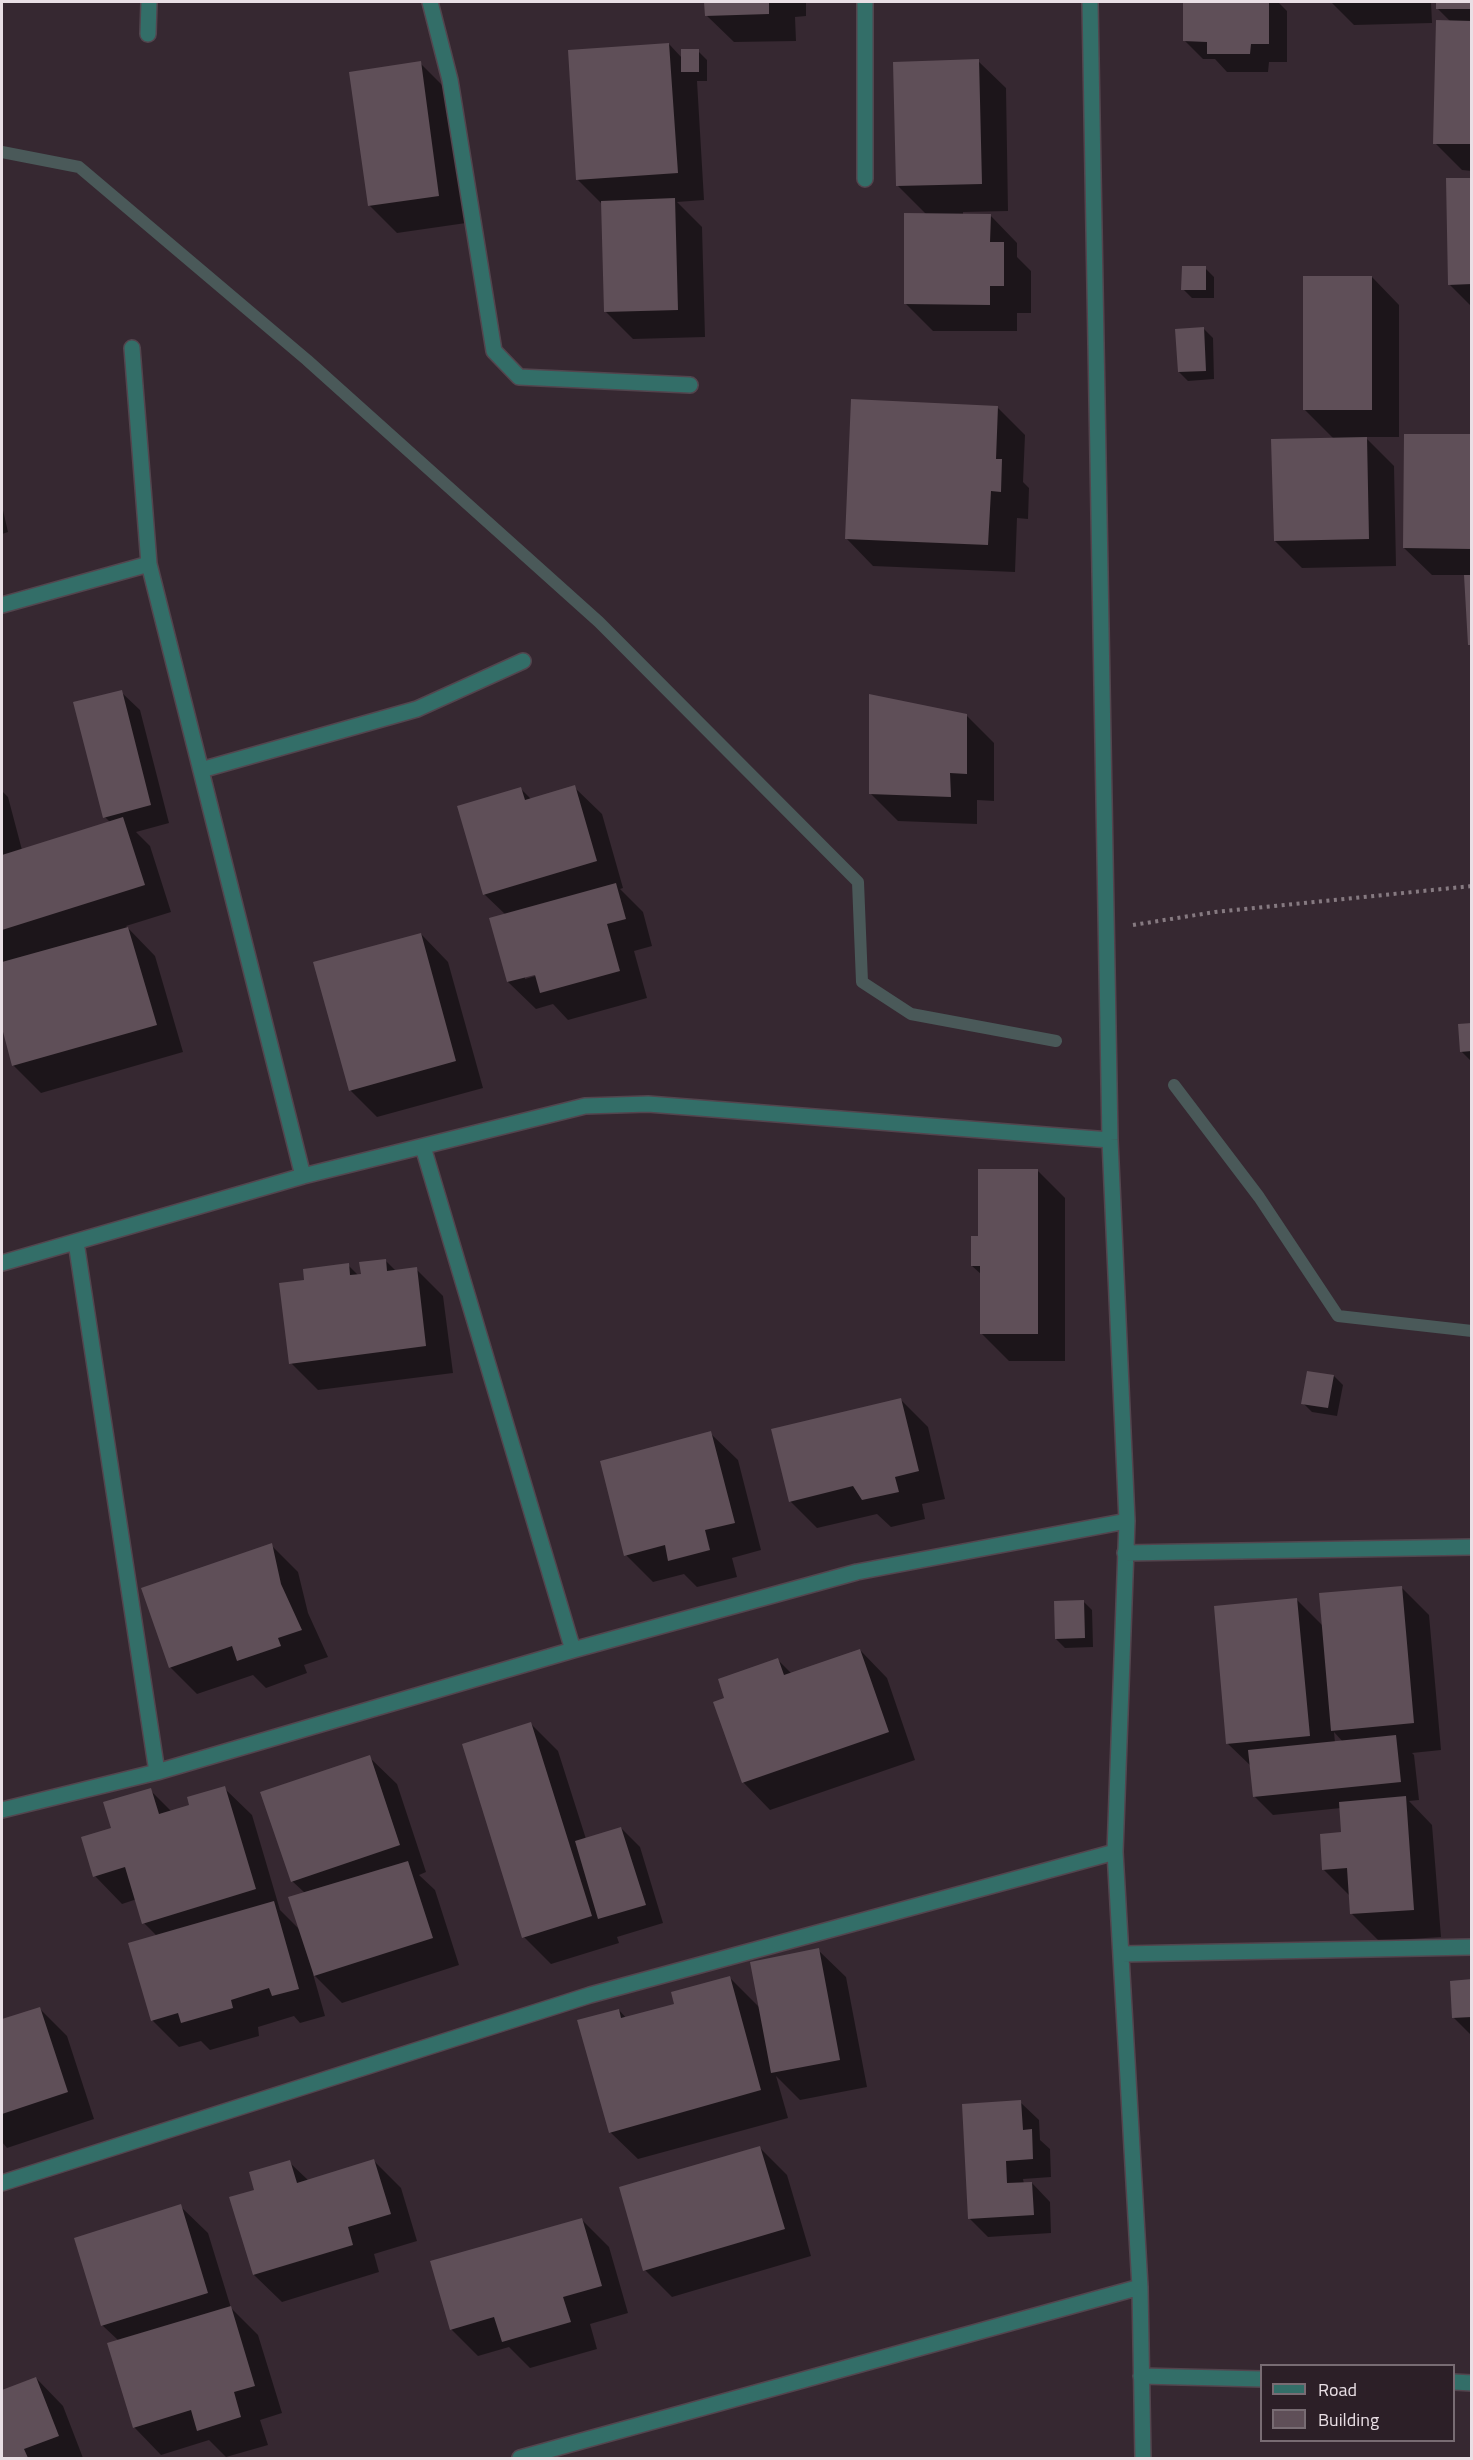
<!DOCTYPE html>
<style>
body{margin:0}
#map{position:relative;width:1473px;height:2460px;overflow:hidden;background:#362831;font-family:"Titillium Web",sans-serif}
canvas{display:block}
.frame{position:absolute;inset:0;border:3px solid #e9dfe5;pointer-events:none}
.legend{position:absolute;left:1260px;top:2364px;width:195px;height:78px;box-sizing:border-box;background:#2c1f27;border:2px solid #786c73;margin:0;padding:8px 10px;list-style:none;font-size:18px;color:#e9dfe5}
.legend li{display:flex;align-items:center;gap:12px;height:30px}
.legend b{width:30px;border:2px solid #786c73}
</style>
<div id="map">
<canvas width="1473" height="2460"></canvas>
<div class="frame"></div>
<ul class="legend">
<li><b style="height:8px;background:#336e68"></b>Road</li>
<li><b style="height:16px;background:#5f4f58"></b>Building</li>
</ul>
</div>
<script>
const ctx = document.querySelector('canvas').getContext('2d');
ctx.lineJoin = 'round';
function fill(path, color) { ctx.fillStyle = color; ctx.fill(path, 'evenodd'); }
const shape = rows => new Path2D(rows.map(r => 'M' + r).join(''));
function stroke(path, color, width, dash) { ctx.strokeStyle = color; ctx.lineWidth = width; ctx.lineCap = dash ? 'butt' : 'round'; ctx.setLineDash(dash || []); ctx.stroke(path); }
fill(shape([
 [706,2,806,2,806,16,795,17,796,41,734,42,706,15],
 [1184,2,1278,2,1287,11,1287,62,1269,62,1268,72,1227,72,1215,59,1203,59,1184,40],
 [1331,2,1431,2,1432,23,1354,25],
 [1437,2,1472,2,1472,171,1462,170,1435,143,1451,22,1437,8],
 [669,44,682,58,698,51,707,60,707,81,697,81,704,200,677,202,702,227,705,337,633,339,605,311,602,204,578,180],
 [978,61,1006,88,1008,211,963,212,963,215,990,215,1017,243,1017,257,1031,271,1031,313,1017,313,1017,331,933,331,905,303,927,215,898,186],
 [420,63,447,90,466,223,397,233,369,205],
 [1472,179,1472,307,1449,284],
 [1205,268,1214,277,1214,298,1192,298,1183,289],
 [1372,277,1399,305,1399,437,1365,437,1394,466,1396,566,1302,568,1275,541,1334,439,1305,410],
 [1204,329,1213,338,1214,379,1188,381,1179,372],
 [997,407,1025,435,1023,482,1029,488,1028,519,1017,518,1015,572,873,566,846,538],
 [1472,435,1472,647,1470,645,1465,575,1432,575,1404,548],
 [2,506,8,532,2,534],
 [121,692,140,710,169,823,136,832,150,846,171,912,126,926,155,956,183,1052,41,1093,13,1065,2,1023,2,791,8,797,22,850,110,822,105,817],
 [966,715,994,743,994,801,977,800,977,824,898,821,871,794],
 [574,787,602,814,623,888,620,889,643,912,652,946,634,951,647,998,568,1020,553,1004,536,1009,508,982,506,915,484,894,521,789,532,800],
 [542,974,525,979,525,976],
 [421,934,448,962,483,1088,377,1117,350,1090],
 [1472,1024,1472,1060,1470,1060,1461,1051],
 [1037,1170,1065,1198,1065,1361,1009,1361,982,1334,982,1275,972,1266,980,1237],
 [385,1260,396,1271,416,1269,443,1296,453,1373,318,1390,291,1363,306,1281,348,1265,359,1276],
 [1334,1376,1343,1385,1337,1416,1312,1412,1303,1403],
 [901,1400,928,1427,945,1499,922,1504,925,1519,891,1527,877,1514,817,1528,790,1501],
 [710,1433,738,1460,761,1550,732,1558,737,1577,697,1587,684,1574,653,1582,626,1555],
 [271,1545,298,1572,308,1613,328,1657,304,1665,307,1673,266,1688,253,1675,197,1694,170,1667],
 [1402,1588,1429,1615,1441,1750,1412,1753,1414,1755,1419,1800,1409,1801,1432,1825,1441,1937,1379,1941,1352,1914,1350,1896,1324,1870,1343,1834,1341,1808,1273,1815,1254,1796,1252,1767,1227,1743,1297,1600,1323,1626],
 [1334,1732,1343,1742,1335,1743],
 [1083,1601,1092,1610,1093,1647,1065,1648,1056,1639],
 [860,1650,887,1678,915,1760,770,1810,743,1782,726,1699,778,1660,792,1674],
 [531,1724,558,1751,586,1839,621,1828,640,1847,663,1923,617,1937,619,1943,551,1964,524,1937],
 [369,1757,397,1784,426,1872,419,1875,435,1890,459,1965,342,2003,313,1974,325,2016,300,2023,294,2016,258,2027,259,2036,210,2050,201,2041,179,2047,152,2020,157,1936,144,1923,137,1899,122,1904,95,1876,113,1829,150,1790,172,1812,191,1806,224,1788,252,1815,280,1910,300,1930,305,1893,292,1881],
 [818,1950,846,1977,867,2087,800,2100,776,2076,788,2118,638,2159,610,2132,619,2010,627,2019,676,2005,729,1977,760,2008],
 [1472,1981,1472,2036,1454,2018],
 [39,2008,67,2036,94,2119,7,2148,2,2142,2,2021],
 [1020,2102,1039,2120,1040,2140,1050,2149,1051,2177,1023,2179,1024,2184,1032,2183,1050,2202,1051,2233,988,2237,969,2218],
 [760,2148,787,2175,811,2256,672,2297,645,2270],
 [374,2161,401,2188,417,2241,374,2254,379,2272,282,2302,254,2275,231,2198,256,2191,289,2162,309,2181],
 [180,2206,208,2233,231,2308,258,2335,282,2413,260,2420,268,2445,226,2457,209,2440,161,2455,134,2427,119,2341,102,2325],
 [582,2220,609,2247,628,2313,590,2324,597,2349,530,2368,509,2347,478,2356,451,2329],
 [36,2378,63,2406,83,2458,2,2458,2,2391]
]), '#0007');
stroke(shape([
 [2,152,79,167,307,360,599,622,858,882,862,982,911,1014,1056,1041],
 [1174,1085,1259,1197,1338,1316,1472,1331]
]), '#4a5959', 12);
fill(shape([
 [704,2,769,2,769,14,705,16],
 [1183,2,1269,2,1269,44,1251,44,1250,54,1207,54,1207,42,1183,41],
 [1436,2,1472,2,1472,9,1436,9],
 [1436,20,1472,21,1472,144,1433,144],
 [669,43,678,173,576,180,568,50],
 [681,49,699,49,699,72,681,72],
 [979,59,982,184,896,186,893,62],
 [421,61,439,196,368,206,349,72],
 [1446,178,1472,178,1472,284,1448,285],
 [675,198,678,310,604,312,601,201],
 [904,213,991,214,990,242,1004,242,1004,286,990,286,990,305,904,304],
 [1182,266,1206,266,1206,290,1181,290],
 [1303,276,1372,276,1372,410,1303,410],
 [1204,327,1206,371,1178,372,1175,329],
 [851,399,998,406,996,459,1002,459,1001,492,991,491,988,545,845,539],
 [1404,434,1472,434,1472,549,1403,548],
 [1367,437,1369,539,1274,541,1271,439],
 [1464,575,1472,575,1472,645,1468,645],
 [122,690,151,805,103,818,73,702],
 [869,694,967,714,967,774,950,773,951,797,869,794],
 [575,785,597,861,483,895,457,806,521,787,525,800],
 [123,817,145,885,2,930,2,855],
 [616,883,626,919,607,924,620,971,540,993,535,975,507,982,489,918],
 [128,927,157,1025,12,1066,2,1028,2,962],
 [421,933,456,1061,349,1091,313,962],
 [1472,1023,1472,1051,1460,1052,1458,1024],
 [978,1169,1038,1169,1038,1334,980,1334,980,1266,971,1266,971,1236,978,1236],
 [386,1259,387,1271,417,1267,426,1346,289,1364,279,1283,304,1280,303,1269,349,1263,350,1275,361,1274,359,1262],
 [1307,1371,1334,1375,1328,1408,1301,1404],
 [901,1398,919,1471,895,1477,899,1492,862,1500,853,1486,789,1502,771,1429],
 [711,1431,735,1523,705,1530,710,1550,668,1561,665,1545,624,1556,600,1461],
 [272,1543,281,1584,302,1630,278,1638,281,1646,237,1661,232,1646,169,1668,141,1588],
 [1402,1586,1414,1723,1331,1731,1319,1593],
 [1297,1598,1310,1736,1226,1744,1214,1606],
 [1084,1600,1085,1638,1055,1639,1054,1601],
 [860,1649,889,1732,742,1783,713,1702,724,1698,718,1679,778,1658,784,1675],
 [531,1722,592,1916,522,1938,462,1744],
 [1396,1735,1401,1782,1253,1797,1248,1750],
 [370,1755,400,1845,291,1882,260,1792],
 [225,1786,256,1889,142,1924,125,1867,93,1877,81,1837,111,1828,103,1802,151,1788,159,1814,189,1805,187,1797],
 [1406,1796,1414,1910,1350,1914,1347,1868,1322,1870,1320,1834,1341,1832,1339,1802],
 [621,1827,646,1905,598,1919,575,1841],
 [408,1861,433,1938,314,1976,288,1897],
 [274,1901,299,1989,272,1996,269,1988,231,2000,233,2008,181,2023,178,2013,151,2021,128,1943],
 [819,1948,840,2060,771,2073,750,1962],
 [730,1976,761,2090,609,2133,577,2020,619,2009,621,2018,674,2004,671,1992],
 [1472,1979,1472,2017,1452,2018,1450,1981],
 [40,2007,68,2092,2,2114,2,2019],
 [1021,2100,1023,2130,1032,2129,1033,2159,1006,2161,1007,2183,1032,2182,1034,2215,968,2219,962,2104],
 [760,2146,785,2229,643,2271,619,2187],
 [374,2159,391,2214,348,2227,353,2245,253,2275,229,2197,254,2190,249,2172,290,2160,297,2183],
 [181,2204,208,2293,101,2326,74,2238],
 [582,2218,602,2286,563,2297,571,2322,502,2342,494,2317,450,2330,430,2261],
 [231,2306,255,2386,234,2392,241,2417,197,2431,191,2410,133,2428,107,2343],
 [36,2377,59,2436,24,2449,28,2458,2,2458,2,2390]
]), '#5f4f58');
const lane = shape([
 [148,34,149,2]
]);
const street = shape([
 [430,2,450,80,494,351,519,377,690,385],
 [1090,2,1110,1140,1127,1521,1115,1852,1140,2287,1143,2458],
 [865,179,865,2],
 [132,348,149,564,303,1176],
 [2,605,149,564],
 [201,770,417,709,523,661],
 [423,1147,573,1650],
 [76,1242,157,1772],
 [2,1263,303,1176,585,1106,648,1104,1110,1140],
 [1125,1553,1472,1547],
 [2,1810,157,1772,573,1650,857,1572,1127,1521],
 [1122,1954,1472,1947],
 [2,2183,590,1995,1115,1852],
 [1141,2376,1262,2379],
 [1454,2382,1472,2383],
 [520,2458,1140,2287]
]);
stroke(lane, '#53454e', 18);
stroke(street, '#53454e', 18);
stroke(shape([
 [1133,925,1215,912,1472,886]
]), '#867a81', 4, [3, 4.5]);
stroke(lane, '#336e68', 15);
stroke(street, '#336e68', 15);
</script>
